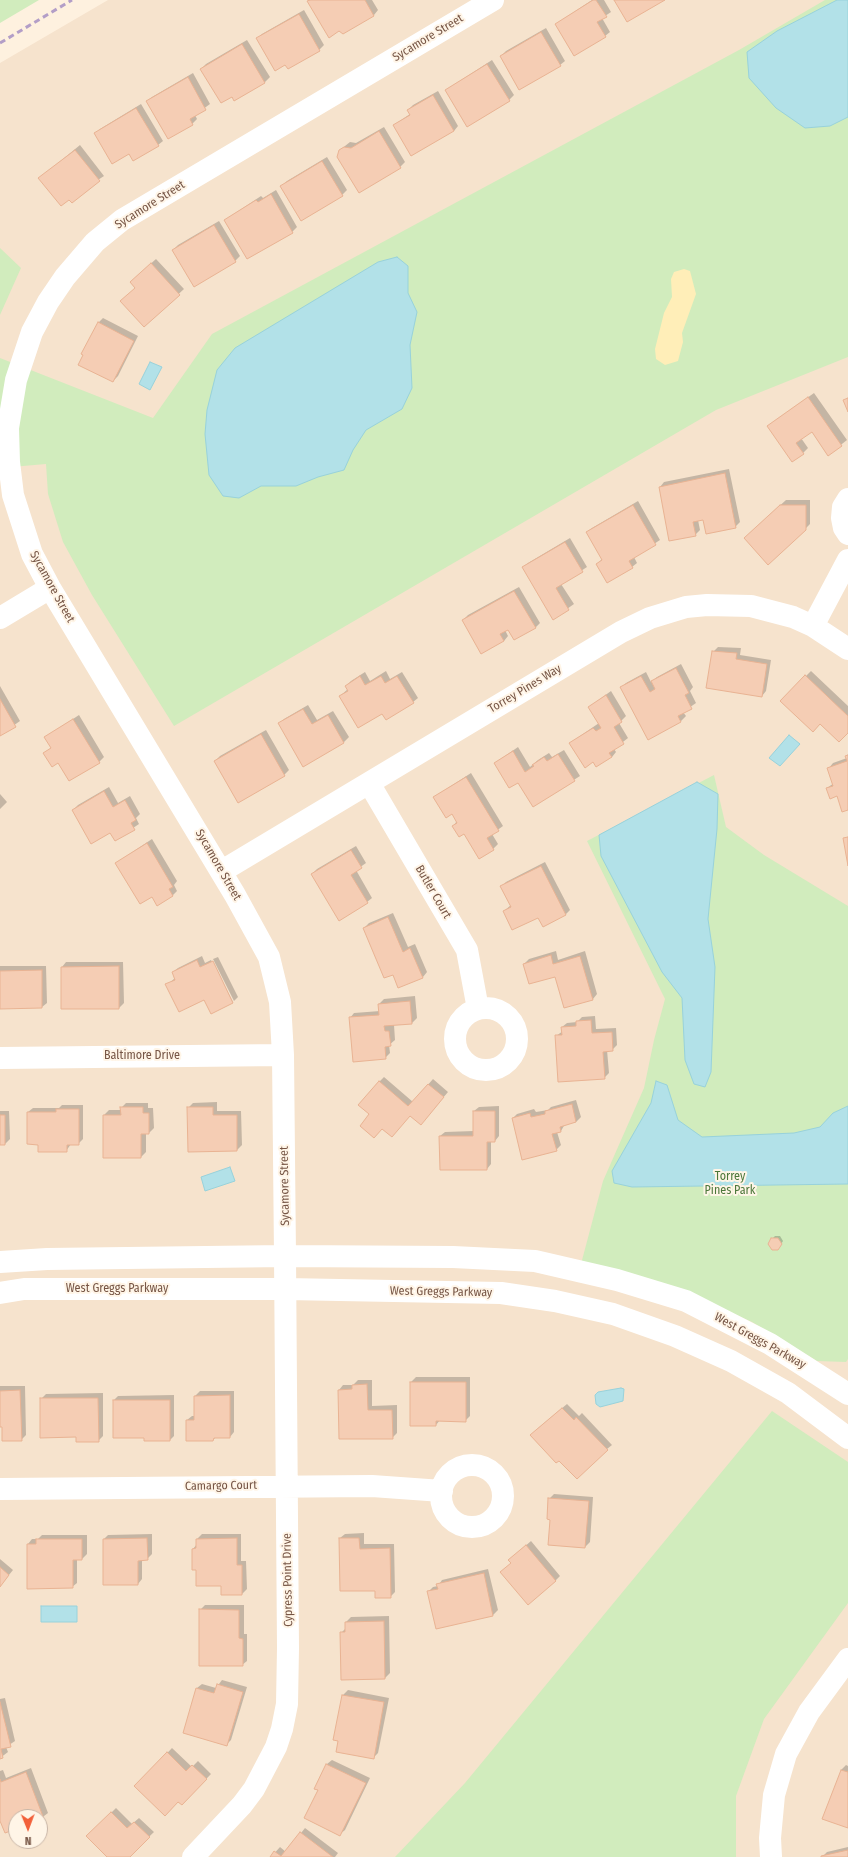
<!DOCTYPE html>
<style>
body{margin:0}
#map{position:relative;width:848px;height:1857px;overflow:hidden;background:#fef1df;font-family:"Fira Sans Condensed",sans-serif}
canvas{display:block}
.north{position:absolute;left:8px;top:1809px;width:40px;height:40px;box-sizing:border-box;background:#fff5e7;border:1px solid #c8b5a6;border-radius:50%;rotate:179deg;font-size:11px;font-weight:700;line-height:16px;text-align:center;color:#765545}
.north::after{content:'';display:block;margin:auto;width:14px;height:18px;background:#f2603a;clip-path:polygon(50% 0,100% 100%,50% 72%,0 100%)}
</style>
<div id="map">
<canvas width="848" height="1857"></canvas>
<div class="north">N</div>
</div>
<script>
const ctx = document.querySelector('canvas').getContext('2d');
ctx.lineJoin = 'round';
function fill(path, color) { ctx.fillStyle = color; ctx.fill(path, 'evenodd'); }
const shape = rows => new Path2D(rows.map(r => 'M' + r).join(''));
function stroke(path, color, width, dash) { ctx.strokeStyle = color; ctx.lineWidth = width; ctx.lineCap = dash ? 'butt' : 'round'; ctx.setLineDash(dash || []); ctx.stroke(path); }
function label(font, color, halo, rows, align = 'center') {
  ctx.font = font + ' "Fira Sans Condensed",sans-serif'; ctx.lineWidth = 4; ctx.setLineDash([]); ctx.textBaseline = 'middle'; ctx.strokeStyle = halo; ctx.fillStyle = color; for (const [text, x, y, turn = 0] of rows) {
    ctx.save(); ctx.translate(x, y); ctx.rotate((+turn || 0) * Math.PI / 180); ctx.textAlign = isNaN(turn) ? turn : align; if (halo) ctx.strokeText(text, 0, 0); ctx.fillText(text, 0, 0); ctx.restore();
  }
}
fill(shape([
 [108,0,848,0,848,1857,0,1857,0,63],
 [16,1817,40,1817,40,1841,16,1841]
]), '#f6e3cd');
fill(shape([
 [0,0,39,0,0,23],
 [825,0,848,0,848,357,716,410,174,726,92,595,63,542,48,494,46,464,0,468,0,358,153,418,212,334,739,50],
 [0,248,21,268,0,315],
 [714,775,726,827,764,855,848,906,848,1359,846,1362,817,1361,752,1322,685,1292,581,1264,603,1181,644,1088,654,1040,665,999,587,841],
 [772,1411,848,1462,848,1603,764,1719,736,1796,736,1857,395,1857,465,1783]
]), '#d1ecbd');
fill(shape([
 [684,269,690,271,696,294,682,333,683,342,678,361,665,365,656,359,655,349,664,313,672,297,671,279,674,272]
]), '#ffeeb8');
const water = shape([
 [837,0,848,0,848,117,830,126,805,128,776,108,749,78,747,52,777,31,837,0],
 [397,257,408,266,408,293,417,312,410,345,412,388,402,409,366,430,353,450,344,470,318,477,296,486,261,486,239,498,223,496,209,475,205,434,207,410,217,370,235,348,378,262,397,257],
 [150,362,162,367,150,390,139,384,150,362],
 [789,735,800,744,780,766,769,758,789,735],
 [697,782,718,794,717,829,708,919,715,967,711,1072,705,1087,694,1084,685,1060,682,998,662,972,601,856,599,835,697,782],
 [656,1081,667,1085,678,1120,702,1137,794,1133,820,1127,833,1113,848,1106,848,1184,632,1187,614,1183,612,1171,651,1103,656,1081],
 [230,1167,235,1181,205,1191,201,1177,230,1167],
 [621,1388,624,1389,623,1401,600,1407,596,1404,595,1395,598,1392,621,1388],
 [41,1606,77,1606,77,1622,41,1622,41,1606]
]);
fill(water, '#b2e1e8');
stroke(water, '#98d2db', 1);
fill(shape([
 [310,0,372,0,378,10,374,15,343,33],
 [592,0,604,0,611,12,602,18,610,32,605,36,556,24],
 [304,10,324,45,319,50,258,38,262,34],
 [546,28,565,61,560,65,501,56,506,51],
 [247,40,270,77,265,82,235,100,201,69,206,64],
 [492,60,514,95,509,100,446,90],
 [193,73,210,104,195,115,197,119,192,124,147,101,152,97],
 [438,91,458,126,454,131,394,125,410,114,408,110,413,105],
 [141,104,163,141,158,145,129,152,95,134,100,129],
 [384,127,405,162,400,167,340,150,350,142,356,143],
 [80,145,104,176,69,199,40,178],
 [327,157,347,190,342,195,282,186,287,181],
 [276,190,297,227,292,232,225,220,261,196,263,198],
 [219,221,240,256,235,261,173,250,178,245],
 [156,259,184,289,144,326,136,287,136,277],
 [103,318,138,336,118,376,113,381,98,323],
 [814,393,847,440,828,455,812,431,801,438,808,448,803,453,768,426],
 [729,469,740,522,735,527,704,519,698,520,700,530,695,535,660,487,664,482],
 [786,500,810,500,810,524,805,529,750,533],
 [638,501,660,540,634,557,637,563,632,567,597,564,602,559,587,532,592,528],
 [570,538,587,567,561,584,574,604,554,618,523,567,528,563],
 [519,587,540,623,535,628,508,628,505,630,508,636,504,641,463,620,468,615],
 [718,647,741,648,740,655,771,660,766,691,762,696,713,652],
 [681,664,693,687,690,691,696,703,683,712,686,716,681,721,649,738,621,688,626,683,646,672,651,682,657,677],
 [386,671,390,679,402,672,418,698,413,702,382,713,340,696,348,689,346,686,351,681,365,672,370,681],
 [811,671,848,706,848,732,781,701],
 [0,686,20,721,0,735],
 [611,691,626,716,619,723,628,738,614,749,616,752,612,757,593,761,570,743,599,723,589,707],
 [308,705,317,720,333,711,349,737,344,742,304,765,279,724,284,719],
 [79,715,104,757,99,762,59,762,45,753,52,747,46,737],
 [266,730,289,770,284,775,215,761,220,756],
 [518,747,530,767,538,760,549,753,552,757,564,750,580,776,533,806,518,782,495,763],
 [848,754,848,808,837,795,827,788,834,783,829,768,833,763,847,758],
 [471,773,503,826,492,834,498,844,493,849,453,826,457,821,452,813,434,797],
 [109,787,118,803,130,796,140,814,136,818,139,824,115,840,111,832,73,810,78,805],
 [0,794,7,802,0,809],
 [152,839,177,881,174,885,177,891,172,896,152,896,116,863],
 [356,846,366,863,356,870,372,898,367,902,312,874,317,869],
 [545,862,570,910,565,915,538,916,504,911,511,905,501,887,506,882],
 [393,913,408,947,415,944,427,972,423,977,364,928,369,923],
 [556,951,558,960,585,951,597,994,593,999,555,976,524,964,529,959],
 [202,956,205,963,211,960,233,1002,211,1012,205,998,167,985,175,978,173,972,178,968],
 [218,957,238,997,234,1001,213,959],
 [66,962,123,962,124,1003,119,1008,62,1008,62,967],
 [0,966,46,966,47,1003,42,1007,0,1008],
 [415,996,417,1018,412,1023,394,1025,395,1040,389,1045,390,1053,385,1058,350,1018,354,1013,380,1011,379,1004,384,999],
 [595,1016,596,1029,616,1028,617,1045,612,1050,607,1050,609,1073,604,1078,556,1036,563,1031,562,1027,567,1023,577,1022,582,1017],
 [384,1077,413,1102,433,1079,448,1092,425,1119,410,1115,382,1128,370,1114,379,1082],
 [576,1100,581,1117,576,1122,565,1124,561,1131,557,1132,561,1145,556,1150,513,1118,517,1114,534,1109,536,1112,548,1110,551,1107],
 [217,1102,217,1111,241,1111,242,1145,237,1150,188,1108,193,1103],
 [126,1103,148,1103,148,1108,153,1108,154,1128,149,1133,146,1133,146,1152,141,1157,104,1157,104,1115,109,1110,122,1110,121,1108],
 [62,1105,83,1105,83,1139,78,1144,71,1144,66,1151,39,1144,28,1112,33,1108,59,1108],
 [499,1106,499,1136,495,1141,491,1141,491,1164,487,1169,440,1136,445,1132,474,1131,474,1111,479,1107],
 [0,1111,9,1111,10,1139,5,1144,0,1144],
 [775,1236,780,1236,783,1241,780,1246,772,1239],
 [416,1377,470,1377,470,1416,466,1420,440,1420,436,1425,411,1382],
 [358,1380,372,1380,372,1406,397,1405,397,1433,392,1438,339,1390,343,1385,353,1385],
 [0,1386,25,1386,26,1435,21,1440,3,1426,0,1426],
 [200,1391,234,1391,234,1432,230,1437,216,1437,213,1440,187,1420,192,1416,195,1416,195,1396],
 [103,1393,103,1436,98,1441,77,1436,41,1399,46,1394],
 [174,1395,174,1436,170,1440,145,1437,114,1400,118,1396],
 [567,1404,579,1416,582,1413,612,1445,607,1449,559,1459,536,1430],
 [554,1494,593,1497,590,1542,585,1547,551,1519,549,1499],
 [364,1533,364,1544,394,1544,395,1592,390,1597,340,1538,345,1534],
 [152,1534,152,1554,147,1559,142,1559,142,1579,138,1584,104,1539,108,1535],
 [202,1534,241,1534,241,1561,246,1561,247,1589,242,1594,222,1585,197,1569,193,1549,197,1544,197,1539],
 [42,1535,87,1535,87,1554,82,1559,77,1559,77,1583,72,1587,28,1544,32,1539,38,1539],
 [531,1541,560,1576,555,1581,512,1562,515,1555],
 [0,1559,13,1570,0,1586],
 [488,1569,498,1610,493,1615,437,1628,428,1592,433,1587,438,1586,442,1580],
 [205,1605,244,1605,244,1634,247,1634,247,1661,242,1665,200,1610],
 [389,1616,390,1673,385,1678,342,1679,341,1633,346,1628,346,1622,351,1617],
 [222,1680,247,1687,231,1740,226,1745,197,1688,202,1684,216,1688],
 [348,1690,389,1698,378,1753,373,1758,335,1739,343,1695],
 [5,1698,15,1741,6,1747,8,1752,0,1758,0,1699],
 [172,1748,192,1767,198,1761,211,1774,182,1804,178,1801,136,1786],
 [332,1760,370,1778,345,1830,340,1834,319,1790,316,1788,327,1764],
 [846,1765,848,1766,848,1827,841,1770],
 [31,1768,48,1813,40,1819,40,1817,16,1817,16,1828,0,1818,0,1771,3,1770,6,1778],
 [116,1808,132,1824,139,1818,154,1832,128,1857,108,1857,88,1836],
 [305,1828,338,1853,335,1857,271,1857,280,1847,286,1852],
 [848,1847,848,1857,822,1857,827,1852]
]), '#0003');
const building = shape([
 [310,0,365,0,374,16,343,34,339,31,329,38,307,1,310,0],
 [593,0,596,0,607,17,597,22,606,37,574,56,555,24,593,0],
 [614,0,665,0,627,22,614,0],
 [299,14,320,51,288,69,285,65,275,71,256,38,299,14],
 [541,32,561,66,519,90,500,56,541,32],
 [242,44,265,83,234,101,232,97,221,103,200,69,242,44],
 [487,64,510,101,467,127,445,90,487,64],
 [188,77,206,110,190,119,193,125,168,139,146,101,188,77],
 [433,95,454,131,411,156,393,125,410,115,407,110,433,95],
 [136,108,159,146,133,161,129,154,112,164,94,133,136,108],
 [379,131,401,168,359,193,337,157,339,150,344,147,351,148,379,131],
 [75,150,100,181,72,203,69,200,61,206,38,178,75,150],
 [322,161,343,196,301,221,280,186,322,161],
 [271,194,293,233,247,259,224,220,256,200,258,202,271,194],
 [214,225,236,262,194,287,172,250,214,225],
 [151,263,180,295,144,327,120,301,135,288,130,282,151,263],
 [98,322,134,341,113,382,78,365,83,355,81,354,98,322],
 [808,397,842,446,828,456,812,432,796,443,804,454,792,462,767,426,808,397],
 [848,398,848,412,843,400,848,398],
 [725,473,736,528,706,534,703,520,693,522,696,536,669,541,659,487,725,473],
 [633,505,656,545,629,561,633,568,607,583,596,564,602,560,586,532,633,505],
 [780,505,806,505,806,530,768,565,744,538,780,505],
 [565,542,583,572,556,588,569,610,553,620,522,567,565,542],
 [514,591,536,628,514,640,508,630,500,634,504,641,481,654,462,620,514,591],
 [712,651,737,653,736,659,767,664,762,697,706,688,712,651],
 [676,668,689,693,685,695,692,709,678,716,681,722,648,740,620,687,641,676,650,692,655,689,651,681,676,668],
 [805,675,848,716,848,733,839,742,820,724,813,732,780,701,805,675],
 [360,676,365,685,381,676,385,683,397,676,414,703,386,720,382,714,358,728,339,696,348,691,345,686,360,676],
 [606,695,622,722,614,727,624,744,609,753,612,757,596,767,593,762,585,768,569,743,593,728,596,731,601,728,588,707,606,695],
 [0,699,16,727,0,736,0,699],
 [303,709,312,724,328,715,344,743,303,767,278,723,303,709],
 [73,719,100,763,69,781,58,763,52,767,43,753,51,748,44,737,73,719],
 [261,734,285,776,238,803,214,761,261,734],
 [513,751,525,772,534,766,532,765,544,757,547,761,558,754,575,781,533,807,518,783,509,788,494,763,513,751],
 [848,755,848,810,842,812,837,796,830,799,826,788,833,786,827,768,847,761,845,756,848,755],
 [466,777,499,831,487,838,494,850,479,859,464,834,459,837,452,826,457,823,452,814,446,818,433,797,466,777],
 [104,791,113,807,125,800,136,820,131,823,135,830,115,841,110,833,91,844,72,810,104,791],
 [848,837,848,866,843,838,848,837],
 [147,843,173,887,169,889,173,896,157,906,152,897,140,904,115,863,147,843],
 [351,850,362,868,351,875,368,903,339,921,311,874,351,850],
 [541,866,566,915,543,927,538,918,512,930,503,911,511,907,500,886,541,866],
 [388,917,403,952,410,948,423,978,398,988,393,975,384,978,363,928,388,917],
 [551,955,553,964,580,956,593,1000,564,1008,555,977,529,984,523,964,551,955],
 [197,960,200,967,213,961,233,1003,211,1014,204,1000,179,1012,165,984,175,980,172,972,197,960],
 [119,966,119,1009,61,1009,61,967,119,966],
 [42,970,42,1008,0,1009,0,971,42,970],
 [410,1001,412,1024,384,1026,385,1031,389,1031,391,1046,385,1047,386,1059,353,1062,349,1017,379,1015,378,1004,410,1001],
 [591,1020,592,1033,612,1032,613,1051,603,1052,605,1079,558,1082,555,1035,562,1035,561,1027,576,1026,576,1021,591,1020],
 [379,1081,408,1106,428,1084,444,1097,421,1125,410,1116,392,1137,382,1129,374,1138,360,1126,369,1114,358,1105,379,1081],
 [572,1104,576,1122,560,1127,561,1132,552,1134,557,1151,522,1160,512,1118,530,1113,531,1117,545,1114,545,1111,572,1104],
 [120,1107,143,1107,143,1113,149,1113,149,1134,141,1134,141,1158,103,1158,103,1115,121,1115,120,1107],
 [187,1107,213,1107,213,1115,237,1115,237,1151,188,1152,187,1107],
 [56,1109,79,1109,79,1145,67,1145,67,1152,38,1152,38,1145,27,1144,27,1112,56,1112,56,1109],
 [473,1111,495,1111,495,1142,487,1142,487,1170,440,1170,439,1136,473,1136,473,1111],
 [0,1115,5,1115,5,1145,0,1145,0,1115],
 [771,1238,778,1238,782,1244,778,1250,772,1250,768,1244,771,1238],
 [410,1382,466,1382,466,1422,436,1421,436,1426,410,1426,410,1382],
 [367,1384,368,1410,392,1410,393,1439,339,1439,338,1390,352,1389,352,1385,367,1384],
 [20,1390,22,1441,2,1441,2,1427,0,1427,0,1391,20,1390],
 [230,1395,230,1438,214,1438,213,1441,186,1441,186,1420,194,1420,194,1396,230,1395],
 [40,1398,98,1398,99,1442,76,1442,76,1437,40,1438,40,1398],
 [113,1400,170,1400,170,1441,144,1441,144,1438,113,1438,113,1400],
 [562,1408,574,1420,576,1417,608,1450,577,1479,559,1461,556,1463,530,1435,562,1408],
 [548,1498,589,1501,585,1548,548,1545,550,1520,547,1519,548,1498],
 [147,1538,148,1560,138,1561,138,1585,103,1585,103,1539,147,1538],
 [237,1538,237,1565,242,1565,242,1595,221,1595,221,1586,196,1586,196,1570,192,1570,192,1549,196,1548,196,1539,237,1538],
 [339,1538,359,1538,360,1549,390,1548,391,1598,375,1598,375,1591,340,1591,339,1538],
 [36,1539,82,1539,82,1560,73,1560,73,1588,27,1589,27,1544,36,1544,36,1539],
 [526,1545,556,1581,528,1605,500,1572,511,1563,508,1560,526,1545],
 [0,1567,9,1575,0,1587,0,1567],
 [484,1573,493,1616,436,1629,427,1591,438,1589,436,1584,484,1573],
 [199,1609,239,1610,239,1638,243,1639,243,1666,199,1666,199,1609],
 [384,1621,385,1679,341,1680,340,1632,345,1632,345,1622,384,1621],
 [217,1684,243,1692,227,1746,183,1733,196,1688,214,1693,217,1684],
 [342,1695,384,1702,374,1759,336,1752,338,1741,333,1740,342,1695],
 [0,1702,11,1747,1,1749,3,1758,0,1759,0,1702],
 [167,1752,186,1771,192,1765,207,1779,182,1805,178,1802,165,1816,134,1786,167,1752],
 [326,1764,366,1783,340,1836,304,1818,318,1790,314,1789,326,1764],
 [841,1770,848,1772,848,1828,822,1819,841,1770],
 [26,1772,44,1819,40,1820,40,1817,16,1817,16,1829,5,1833,0,1821,0,1779,1,1782,26,1772],
 [111,1812,127,1828,134,1822,150,1837,130,1857,107,1857,86,1836,111,1812],
 [300,1832,333,1857,270,1857,274,1851,281,1856,300,1832],
 [848,1850,848,1857,821,1857,821,1856,848,1850]
]);
fill(building, '#f5cdb4');
stroke(building, '#e9b393', 1);
stroke(shape([
 [848,499,843,507,842,518,844,528,848,534],
 [0,618,50,588],
 [813,626,848,560],
 [369,783,467,950,478,1009],
 [222,871,621,632,650,618,686,607,707,605,751,606,793,617,813,626,848,649],
 '455 1039a31 31 0 1 1 62 0a31 31 0 1 1-62 0Z',
 [0,1058,283,1055],
 [0,1262,47,1259,285,1256,453,1257,535,1261,617,1280,686,1301,770,1344,848,1394],
 [0,1293,24,1289,286,1289,501,1293,555,1301,613,1314,675,1336,731,1361,788,1393,848,1438],
 '441 1496a31 31 0 1 1 62 0a31 31 0 1 1-62 0Z',
 [0,1489,372,1486,442,1491],
 [193,1857,242,1805,254,1789,276,1747,282,1729,287,1704,288,1648,285,1256,283,1055,280,1002,269,957,235,895,50,588,32,554,13,495,9,462,8,428,16,380,32,332,48,302,65,277,95,242,122,220,493,0],
 [771,1857,770,1838,774,1795,786,1754,809,1712,848,1659]
]), '#fff', 22);
stroke(shape([
 [0,43,72,0]
]), '#b39ec7', 3, [6, 4]);
label('12px', '#765545', '#fff5e7', [
 ["Sycamore Street",428,38,-31],
 ["Sycamore Street",150,205,-32],
 ["Sycamore Street",52,587,61],
 ["Torrey Pines Way",525,689,-31],
 ["Sycamore Street",218,865,60],
 ["Butler Court",433,892,60],
 ["Baltimore Drive",142,1056],
 ["Sycamore Street",285,1186,-91],
 ["West Greggs Parkway",117,1289],
 ["West Greggs Parkway",441,1292,1],
 ["West Greggs Parkway",760,1341,29],
 ["Camargo Court",221,1486,-1],
 ["Cypress Point Drive",288,1580,-91]
]);
label('12px', '#4c773a', '#fff5e7', [
 ["Torrey",730,1177],
 ["Pines Park",730,1191]
]);
</script>
